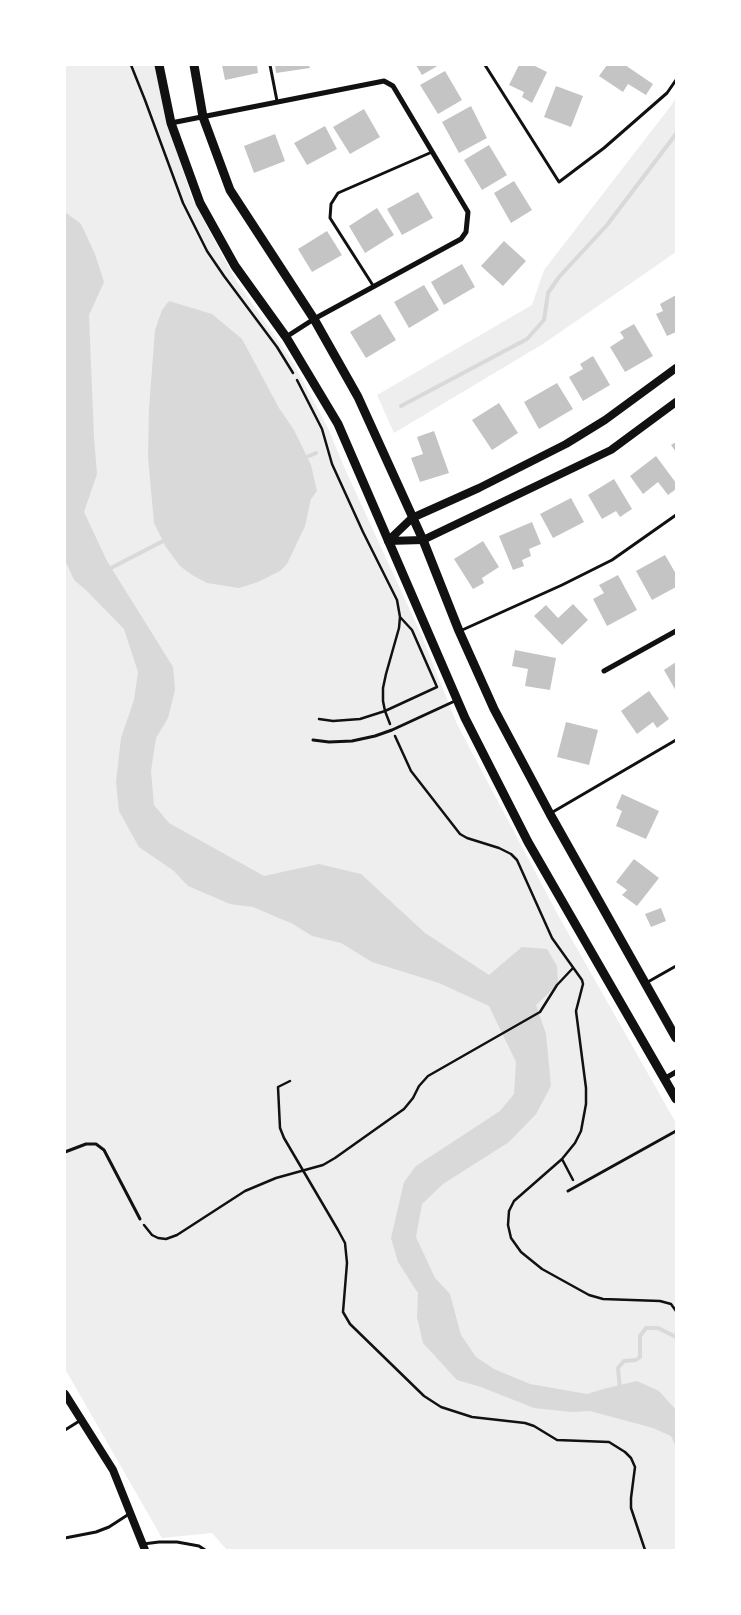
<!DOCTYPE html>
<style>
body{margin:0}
#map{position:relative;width:741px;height:1615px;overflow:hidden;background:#fff;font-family:"Roboto Serif",serif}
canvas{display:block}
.frame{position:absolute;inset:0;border:66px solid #fff;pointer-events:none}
</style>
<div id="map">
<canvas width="741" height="1615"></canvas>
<div class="frame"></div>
</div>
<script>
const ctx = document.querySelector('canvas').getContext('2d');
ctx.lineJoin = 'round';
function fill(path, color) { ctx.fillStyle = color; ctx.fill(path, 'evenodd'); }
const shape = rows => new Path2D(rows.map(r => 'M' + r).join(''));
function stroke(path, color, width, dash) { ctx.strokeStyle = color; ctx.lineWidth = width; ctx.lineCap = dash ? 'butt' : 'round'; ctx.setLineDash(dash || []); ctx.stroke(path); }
fill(shape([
 [65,65,155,65,168,126,192,198,235,279,294,364,328,428,345,469,421,634,457,724,558,915,676,1123,676,1550,227,1550,212,1533,162,1538,65,1369],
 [676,98,676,252,543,344,394,433,377,395,532,305,544,270,670,107]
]), '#eee');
fill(shape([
 [65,212,81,224,95,254,104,282,89,315,94,437,97,474,84,512,107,561,173,667,175,690,168,718,156,738,151,771,154,805,169,823,264,876,319,864,361,874,425,933,489,975,522,947,547,949,557,966,558,984,536,1005,546,1034,551,1086,536,1114,509,1142,443,1184,422,1204,416,1237,435,1278,450,1294,461,1335,476,1357,494,1369,530,1384,587,1394,607,1388,637,1381,659,1391,676,1410,676,1447,671,1436,653,1428,590,1411,571,1412,534,1408,481,1387,457,1380,423,1343,417,1317,418,1293,398,1262,391,1238,404,1182,416,1166,500,1111,514,1094,516,1062,489,1006,439,983,372,962,341,943,312,936,293,924,253,907,230,904,188,886,174,871,139,847,119,811,116,782,121,738,134,700,138,672,124,629,86,590,74,580,65,560],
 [169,301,212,314,242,339,279,408,294,430,311,465,317,491,311,499,305,526,287,564,280,571,258,582,239,588,207,583,192,575,180,566,166,547,154,523,148,457,149,409,155,330,162,310]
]), '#d9d9d9');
stroke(shape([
 [401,406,527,339,544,320,548,293,559,277,607,225,676,134],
 [302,459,316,453],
 [109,569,167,539],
 [620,1390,618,1368,624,1361,636,1360,640,1357,640,1336,646,1328,658,1328,676,1337]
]), '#d9d9d9', 4);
fill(shape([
 [222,65,257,65,258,73,225,80],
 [275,65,309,65,310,68,276,73],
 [416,65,439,65,422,75],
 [519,65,533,65,547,72,532,103,522,97,524,92,509,85],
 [607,65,625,65,653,84,646,95,628,84,623,92,599,76],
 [445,71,462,100,438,114,420,85],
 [556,86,583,96,571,127,544,117],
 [471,106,487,138,459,153,442,122],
 [364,109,380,137,350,154,333,127],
 [325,126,337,149,307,165,294,143],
 [275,134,285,161,254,173,244,146],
 [489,145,507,175,482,190,464,160],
 [514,181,532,210,511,223,494,193],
 [418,192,433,218,402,235,387,209],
 [377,208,394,235,365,253,349,226],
 [327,231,342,255,312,272,298,249],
 [504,241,526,261,503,286,481,266],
 [462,264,475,287,444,305,431,282],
 [424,285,439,310,409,328,394,302],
 [676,295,676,332,667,336,656,314,663,311,660,304],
 [380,314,396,340,366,358,350,332],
 [634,324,653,356,625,372,610,347,624,338,620,332],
 [593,356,610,385,583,401,569,377,583,369,580,364],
 [557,383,573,409,539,429,524,402],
 [499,403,518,433,492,450,472,420],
 [434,431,449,473,420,482,411,458,423,454,417,437],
 [676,442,676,452,671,445],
 [656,456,676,483,676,489,668,495,658,482,643,494,630,476],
 [614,479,632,509,620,517,616,511,602,519,588,495],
 [571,498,584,522,553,538,540,514],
 [532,522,541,544,529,549,531,556,522,560,524,566,513,570,499,536],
 [483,541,499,567,482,578,484,583,473,589,454,559],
 [665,555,676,574,676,587,652,600,636,571],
 [618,575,637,610,607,626,593,599,604,593,599,585],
 [573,604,588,620,562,645,534,616,546,605,558,618],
 [515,650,556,658,550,690,525,686,528,669,512,666],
 [676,662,676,691,664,670],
 [649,691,669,719,657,728,653,722,637,734,621,711],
 [566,722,598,730,589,765,557,757],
 [622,794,659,811,646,839,616,826,622,811,616,808],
 [634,859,659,878,637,906,622,895,627,890,616,882],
 [661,908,666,921,651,927,645,914]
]), '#c4c4c4');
stroke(shape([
 [131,65,145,100,183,203,207,251,224,276,277,347,293,373],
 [297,380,322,429,332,464,363,532,397,600,400,617,399,628,386,674,383,688,383,701,385,711,390,724],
 [319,719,333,721,360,719,385,711,437,687,412,630,400,617],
 [395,736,411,771,460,834,467,838,499,848,511,854,517,860,552,938,582,980,583,984,576,1011,586,1088,586,1104,581,1131,575,1143,562,1159,514,1201,509,1211,508,1225,511,1238,521,1252,542,1269,589,1295,603,1299,660,1301,671,1304,676,1311],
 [290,1081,278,1087,280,1128,284,1138,338,1230,345,1243,347,1263,343,1312,350,1324,424,1396,441,1407,472,1417,525,1423,534,1426,557,1440,609,1442,625,1452,631,1458,635,1467,631,1498,631,1508,645,1550],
 [562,1159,573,1180],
 [144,1225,152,1235,158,1238,166,1239,177,1235,245,1191,276,1178,323,1165,335,1158,404,1109,413,1098,419,1086,428,1076,540,1012,557,985,573,968]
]), '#111', 2.5);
stroke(shape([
 [270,65,277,101],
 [485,65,559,182,604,148,667,93,676,80],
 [374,287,330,218,331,204,338,193,432,152],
 [460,631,562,585,612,560,676,515],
 [313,740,329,742,352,741,375,736,392,730,457,700],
 [551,813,676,740],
 [646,983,676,966],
 [65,1152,86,1144,96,1144,104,1150,140,1219],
 [568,1191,676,1131],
 [65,1430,81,1420],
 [65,1538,96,1532,109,1527,129,1514],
 [143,1544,159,1542,177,1542,199,1546,205,1550]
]), '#111', 3);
stroke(shape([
 [171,123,384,81,393,86,468,212,466,232,461,239,314,319,286,337],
 [604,671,676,631],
 [664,1079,676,1072]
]), '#111', 5);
stroke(shape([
 [388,541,412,518,479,488,566,444,605,420,676,368],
 [388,541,423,540,611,450,676,402],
 [65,1394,113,1470,145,1550]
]), '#111', 8);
stroke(shape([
 [159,65,171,123,200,203,235,266,286,337,338,424,465,718,528,842,676,1099],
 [194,65,203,117,230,190,314,319,358,397,423,540,459,631,494,709,550,814,676,1038]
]), '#111', 9);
</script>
